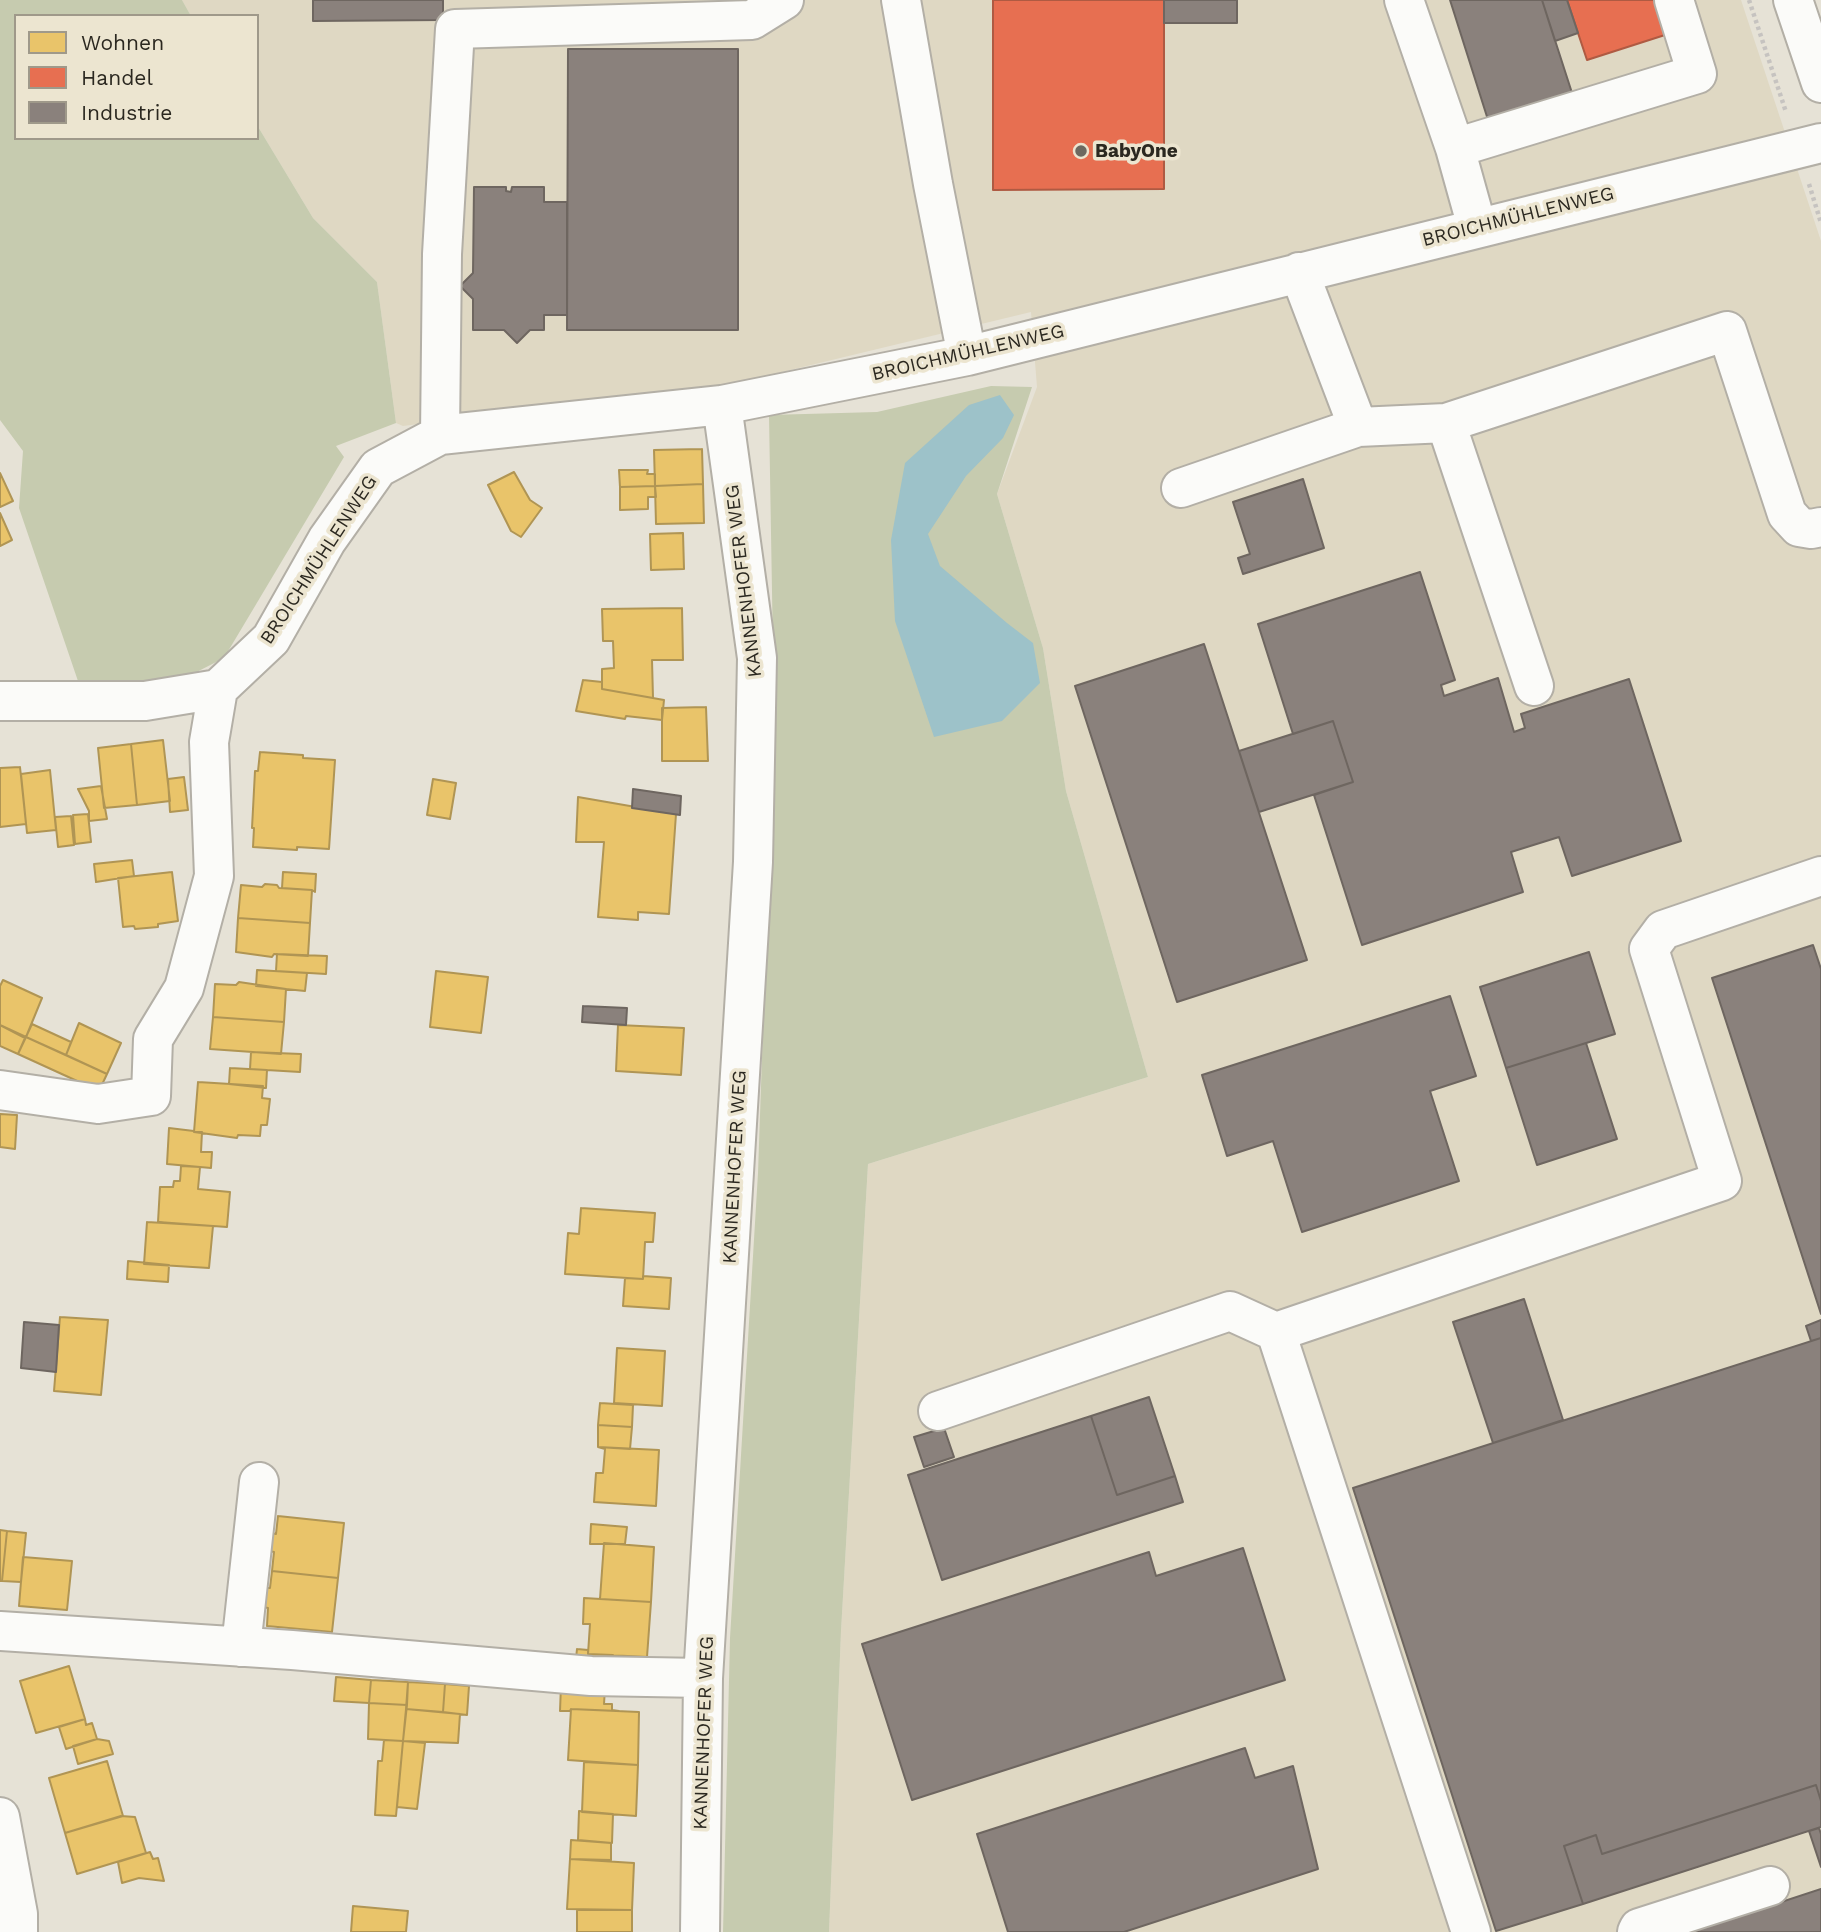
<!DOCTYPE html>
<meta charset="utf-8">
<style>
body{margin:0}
#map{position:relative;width:1821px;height:1932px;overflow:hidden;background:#e6e2d6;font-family:"Work Sans",sans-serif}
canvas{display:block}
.legend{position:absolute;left:14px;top:14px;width:245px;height:126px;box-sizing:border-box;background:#ece5d0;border:2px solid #9f998a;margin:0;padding:9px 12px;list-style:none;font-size:21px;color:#2b2820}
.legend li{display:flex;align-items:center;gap:14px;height:35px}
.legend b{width:35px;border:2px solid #9f998a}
</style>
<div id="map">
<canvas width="1821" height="1932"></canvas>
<ul class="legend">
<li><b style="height:19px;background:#e9c46a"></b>Wohnen</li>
<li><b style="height:19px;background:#e76f51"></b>Handel</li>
<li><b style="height:19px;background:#8a817c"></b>Industrie</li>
</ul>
</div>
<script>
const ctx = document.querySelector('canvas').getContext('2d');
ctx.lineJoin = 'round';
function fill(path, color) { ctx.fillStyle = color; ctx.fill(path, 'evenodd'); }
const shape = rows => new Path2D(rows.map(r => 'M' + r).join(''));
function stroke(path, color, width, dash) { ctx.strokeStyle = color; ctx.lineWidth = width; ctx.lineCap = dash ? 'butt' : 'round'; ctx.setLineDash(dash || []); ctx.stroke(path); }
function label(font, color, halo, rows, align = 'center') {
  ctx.font = font + ' "Work Sans",sans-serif'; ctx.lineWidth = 7; ctx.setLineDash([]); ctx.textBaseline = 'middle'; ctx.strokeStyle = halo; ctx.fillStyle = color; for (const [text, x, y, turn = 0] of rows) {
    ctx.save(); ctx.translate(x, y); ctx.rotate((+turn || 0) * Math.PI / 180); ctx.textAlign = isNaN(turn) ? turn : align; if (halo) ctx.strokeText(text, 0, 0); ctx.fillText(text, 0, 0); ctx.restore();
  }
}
fill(shape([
 [182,0,1741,0,1821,241,1821,1932,829,1932,841,1631,868,1164,1148,1077,1066,791,1043,648,997,494,1037,387,1031,312,724,386,403,426,396,423,377,282,313,218,257,125,257,16,191,16]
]), '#dfd8c3');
fill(shape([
 [0,0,182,0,191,16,16,16,16,138,257,138,257,125,313,218,377,282,396,423,336,446,344,457,224,658,177,682,79,684,19,508,23,451,0,420],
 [991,386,1032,387,997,494,1043,648,1066,791,1148,1077,868,1164,841,1631,829,1932,723,1932,730,1638,758,1173,774,709,769,415,877,412]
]), '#c6cbaf');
fill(shape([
 [1000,395,1014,415,1003,438,966,476,928,534,940,566,1007,623,1033,643,1040,683,1002,721,934,737,895,621,891,540,905,463,969,405]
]), '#9dc2c9');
const homes = shape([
 [702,449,703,484,655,486,654,450,702,449],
 [619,470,648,470,647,474,655,474,655,486,620,487,619,470],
 [514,472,530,500,542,508,521,537,511,531,488,485,514,472],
 [0,473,13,501,0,507,0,473],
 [703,484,704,523,656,524,655,486,703,484],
 [655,486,656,497,648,497,648,509,620,510,620,487,655,486],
 [0,513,12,540,0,546,0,513],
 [683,533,684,569,651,570,650,534,683,533],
 [682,608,683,660,652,660,653,698,602,689,602,669,614,668,613,641,603,641,602,609,682,608],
 [583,680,602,682,602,689,664,700,662,720,626,716,625,719,576,711,583,680],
 [706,707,708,761,662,761,662,708,706,707],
 [163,740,170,801,137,805,131,744,163,740],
 [131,744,137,805,104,808,98,748,131,744],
 [260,752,303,755,303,758,335,760,329,849,297,847,297,850,253,847,254,828,252,828,255,771,258,771,260,752],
 [20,767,26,824,0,827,0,768,20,767],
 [50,770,56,830,27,833,21,774,50,770],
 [184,777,188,810,170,812,168,779,184,777],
 [433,779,456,783,450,819,427,815,433,779],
 [101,786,107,819,89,821,89,811,78,789,101,786],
 [578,797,676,814,669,914,638,912,638,920,598,917,604,842,576,842,578,797],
 [88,814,91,842,75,844,73,815,88,814],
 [71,816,74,845,58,847,55,817,71,816],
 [132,860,134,876,96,882,94,864,132,860],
 [172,872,178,921,158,924,158,927,135,929,134,926,123,927,118,878,172,872],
 [283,872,316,874,315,892,312,890,282,888,283,872],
 [265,884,277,885,279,888,312,890,310,923,238,918,241,885,262,887,265,884],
 [238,918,310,923,308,956,274,954,272,957,236,952,238,918],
 [277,954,327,956,326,974,276,971,277,954],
 [257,970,307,973,305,991,256,986,257,970],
 [436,971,488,977,481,1033,430,1027,436,971],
 [3,980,42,998,26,1037,0,1025,0,986,3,980],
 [239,982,286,989,284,1022,213,1017,215,984,236,985,239,982],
 [213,1017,284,1022,281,1054,210,1049,213,1017],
 [79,1023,121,1043,107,1074,66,1055,79,1023],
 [32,1024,71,1042,66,1055,26,1037,32,1024],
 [0,1025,25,1038,18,1054,0,1046,0,1025],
 [618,1025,684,1028,681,1075,616,1071,618,1025],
 [26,1037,107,1074,99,1091,18,1054,26,1037],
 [251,1052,301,1054,300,1072,250,1069,251,1052],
 [230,1068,267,1070,266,1088,229,1084,230,1068],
 [198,1082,263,1086,262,1098,270,1099,267,1125,261,1125,260,1136,238,1135,237,1138,194,1132,198,1082],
 [0,1114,17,1115,15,1149,0,1147,0,1114],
 [169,1128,202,1132,201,1152,212,1152,211,1168,167,1164,169,1128],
 [181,1166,200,1167,198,1189,230,1192,227,1227,158,1222,160,1187,173,1187,174,1181,180,1181,181,1166],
 [581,1208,655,1213,653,1242,645,1242,643,1279,565,1274,568,1233,579,1234,581,1208],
 [147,1222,213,1226,209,1268,144,1264,147,1222],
 [128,1261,169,1265,168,1282,127,1279,128,1261],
 [643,1276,671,1278,669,1309,623,1306,625,1278,643,1279,643,1276],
 [60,1317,108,1320,101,1395,54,1391,60,1317],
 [617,1348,665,1351,662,1406,614,1403,617,1348],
 [600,1403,633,1405,632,1427,598,1425,600,1403],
 [598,1425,632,1427,630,1449,598,1447,598,1425],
 [598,1447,659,1450,656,1506,594,1502,596,1473,603,1473,605,1449,598,1447],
 [278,1516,344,1523,338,1578,272,1571,274,1552,269,1551,271,1533,276,1534,278,1516],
 [591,1524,627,1527,625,1544,590,1544,591,1524],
 [0,1530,7,1531,2,1581,0,1581,0,1530],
 [7,1531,26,1533,21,1582,2,1581,7,1531],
 [604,1543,654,1547,651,1602,600,1599,604,1543],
 [23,1557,72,1561,67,1610,19,1606,23,1557],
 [272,1571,338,1578,332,1632,267,1626,268,1608,263,1607,266,1588,270,1588,272,1571],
 [584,1598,651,1602,647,1657,588,1654,590,1624,583,1624,584,1598],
 [577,1649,588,1650,588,1654,613,1655,611,1671,575,1668,577,1649],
 [69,1666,85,1719,36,1733,20,1681,69,1666],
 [336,1677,371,1680,369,1703,334,1701,336,1677],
 [371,1680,408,1682,407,1705,369,1703,371,1680],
 [408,1682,445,1684,443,1712,406,1709,408,1682],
 [445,1684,469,1686,467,1715,443,1712,445,1684],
 [561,1685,605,1688,604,1704,612,1704,612,1710,619,1711,571,1709,570,1711,560,1711,561,1685],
 [369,1703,407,1705,403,1741,368,1739,369,1703],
 [406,1709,460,1714,458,1743,403,1741,406,1709],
 [571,1709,639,1712,638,1765,568,1760,571,1709],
 [85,1719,86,1725,92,1723,97,1739,66,1749,59,1727,85,1719],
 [97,1739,109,1741,113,1754,78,1764,73,1746,97,1739],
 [384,1740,403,1741,396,1816,375,1815,378,1761,382,1761,384,1740],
 [403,1741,425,1743,417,1809,397,1807,403,1741],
 [107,1761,123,1816,65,1833,49,1778,107,1761],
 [584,1762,638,1765,636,1816,582,1812,584,1762],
 [579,1811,613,1814,612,1843,578,1840,579,1811],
 [121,1816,135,1817,146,1853,77,1874,65,1833,121,1816],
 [571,1840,611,1843,611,1860,570,1859,571,1840],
 [150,1852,153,1859,158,1858,164,1881,139,1878,122,1883,118,1862,150,1852],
 [570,1859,634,1863,632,1910,567,1909,570,1859],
 [353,1906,408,1911,406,1932,351,1932,353,1906],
 [577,1910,632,1910,632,1932,577,1932,577,1910]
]);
fill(homes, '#e9c46a');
stroke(homes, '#b09554', 2);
const shops = shape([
 [993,0,1164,0,1164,189,993,190,993,0],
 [1567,0,1657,0,1668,34,1587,60,1567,0]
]);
fill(shops, '#e76f51');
stroke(shops, '#af5a42', 2);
const industry = shape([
 [313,0,443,0,443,20,313,21,313,0],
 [1164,0,1237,0,1237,23,1164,23,1164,0],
 [1450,0,1542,0,1573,96,1489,123,1450,0],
 [1542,0,1567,0,1578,33,1555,41,1542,0],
 [568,49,738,49,738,330,567,330,568,49],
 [474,187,506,187,506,191,511,192,512,187,544,187,544,202,567,202,567,315,544,315,544,330,530,330,517,343,504,330,473,330,473,299,460,286,473,273,474,187],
 [1303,479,1324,548,1243,574,1238,558,1250,554,1233,502,1303,479],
 [1420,572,1455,680,1441,685,1444,696,1498,678,1514,732,1525,728,1521,714,1629,679,1681,841,1572,876,1559,837,1511,852,1523,892,1362,945,1314,795,1353,782,1333,721,1293,734,1258,624,1420,572],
 [1204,644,1307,960,1177,1002,1075,686,1204,644],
 [1333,721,1353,782,1259,812,1239,751,1333,721],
 [633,789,681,796,680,815,632,808,633,789],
 [1813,945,1821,969,1821,1314,1712,978,1813,945],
 [1589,952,1615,1034,1506,1068,1480,987,1589,952],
 [1450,996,1476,1076,1430,1091,1459,1181,1302,1232,1273,1141,1227,1156,1202,1075,1450,996],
 [583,1006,627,1008,626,1025,582,1022,583,1006],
 [1586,1043,1617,1139,1537,1165,1506,1068,1586,1043],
 [1524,1299,1563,1420,1493,1443,1453,1322,1524,1299],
 [1821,1320,1821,1338,1811,1341,1806,1326,1821,1320],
 [24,1322,59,1325,56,1372,21,1368,24,1322],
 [1821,1338,1821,1801,1816,1785,1602,1854,1596,1835,1564,1846,1583,1904,1496,1931,1353,1488,1821,1338],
 [1149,1397,1175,1476,1117,1495,1091,1416,1149,1397],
 [1091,1416,1117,1495,1175,1476,1183,1502,942,1580,908,1475,1091,1416],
 [944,1428,954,1457,924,1467,914,1437,944,1428],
 [1243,1548,1285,1680,912,1800,862,1644,1149,1552,1156,1576,1243,1548],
 [1245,1748,1255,1778,1293,1766,1318,1869,1124,1932,1008,1932,977,1834,1245,1748],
 [1816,1785,1821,1801,1821,1827,1583,1904,1564,1846,1596,1835,1602,1854,1816,1785],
 [1819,1828,1821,1834,1821,1867,1809,1831,1819,1828],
 [1821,1889,1821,1932,1690,1932,1821,1889]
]);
fill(industry, '#8a817c');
stroke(industry, '#6e6660', 2);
const minor = shape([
 [901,0,933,184,967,356],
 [1404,0,1455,148,1477,227],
 [1793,0,1821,83],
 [1455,148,1697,74,1674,0],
 [1299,272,1358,427,1446,423,1727,331,1787,514,1799,527,1811,529,1821,527],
 [1446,423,1534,686],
 [440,435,442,254,455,29,752,20,784,0],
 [1181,488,1358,427],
 [0,701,145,701,218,689,271,639,327,540,378,468,440,435,722,405,967,356,1821,143],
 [0,1090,98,1104,151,1096,153,1039,184,988,214,876,209,742,218,689],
 [1276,1332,1722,1181,1649,949,1663,930,1821,876],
 [938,1411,1230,1311,1276,1332,1471,1932],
 [0,1631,292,1650,591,1676,703,1678],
 [241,1647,259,1482],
 [0,1817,18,1914,18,1932],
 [700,1932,703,1678,753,862,757,658,722,405],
 [1637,1932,1639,1928,1770,1886]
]);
stroke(minor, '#b3afa6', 42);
stroke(shape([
 [1749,0,1786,112],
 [1809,184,1821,223]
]), '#c6c3c0', 4.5, [3.5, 3.5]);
stroke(minor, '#fbfbf9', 38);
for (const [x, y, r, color] of [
 [1081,151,7,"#6c6960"]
]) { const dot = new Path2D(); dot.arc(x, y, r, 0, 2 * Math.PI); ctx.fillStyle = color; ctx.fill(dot); stroke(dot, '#ece5d0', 2.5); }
label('bold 19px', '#2b2820', '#ece5d0', [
 ["BabyOne",1095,151]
], 'left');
label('19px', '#2b2820', '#ece5d0', [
 ["BROICHMÜHLENWEG",1518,217,-14],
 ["BROICHMÜHLENWEG",968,353,-13],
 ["BROICHMÜHLENWEG",319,560,-57],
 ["KANNENHOFER WEG",744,581,-97],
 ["KANNENHOFER WEG",735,1167,-87],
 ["KANNENHOFER WEG",704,1733,-88]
]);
</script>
